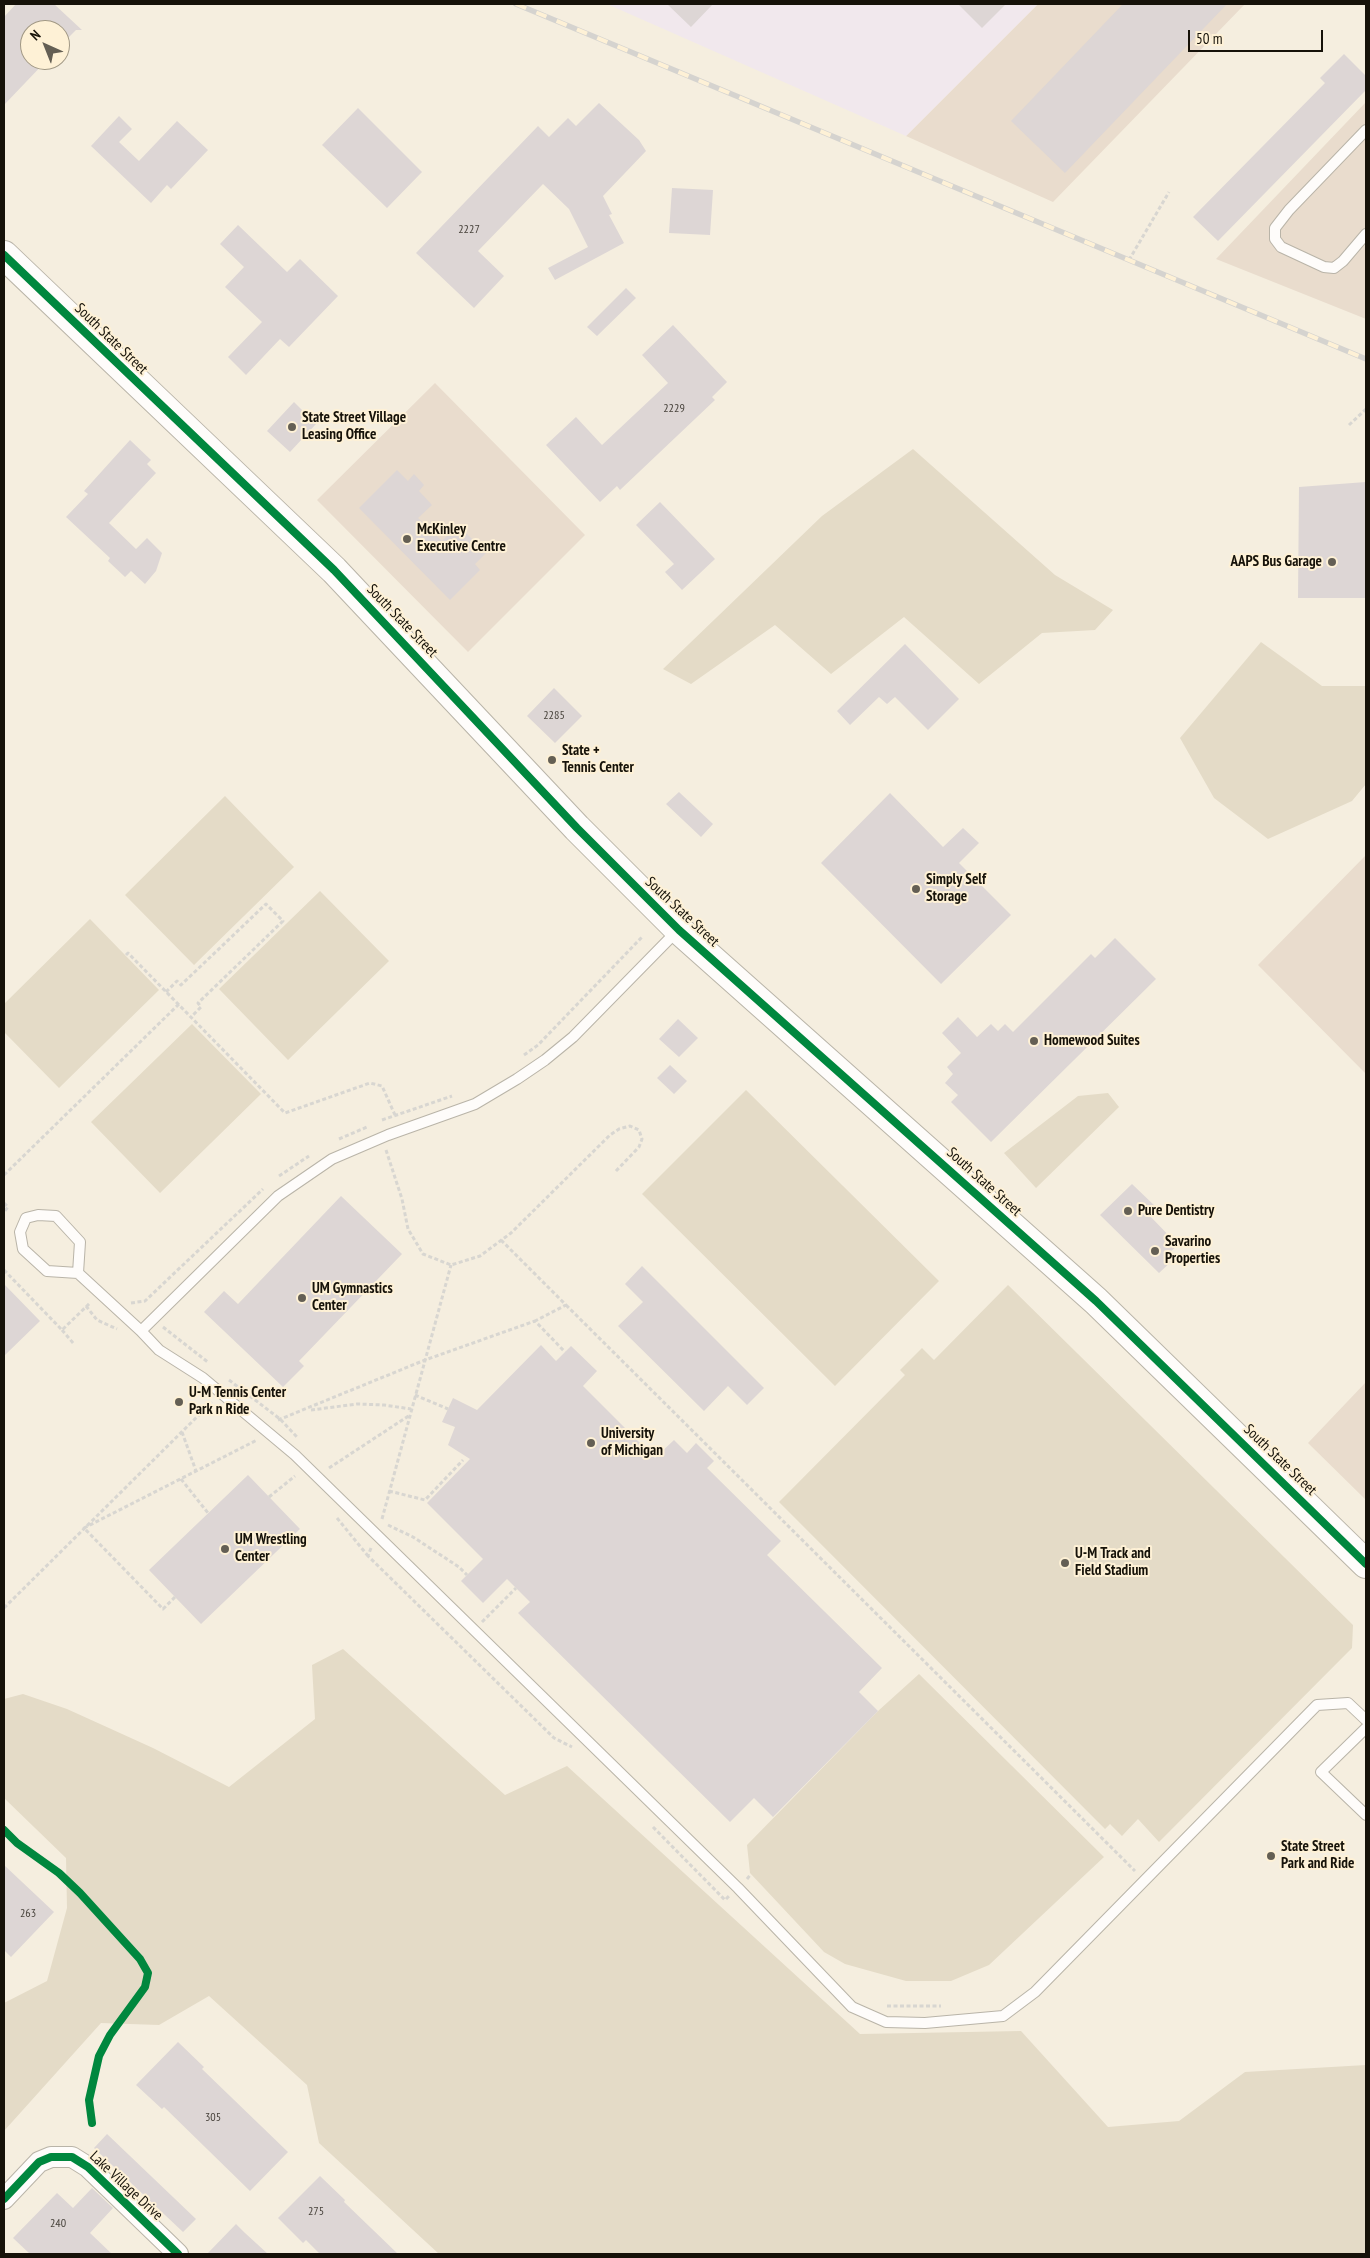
<!DOCTYPE html>
<style>
body{margin:0}
#map{position:relative;width:1370px;height:2258px;overflow:hidden;background:#f5eedf;font-family:"PT Sans Narrow",sans-serif}
canvas{display:block}
.frame{position:absolute;inset:0;border:5px solid #161209;pointer-events:none}
.north{position:absolute;left:20px;top:20px;width:50px;height:50px;box-sizing:border-box;background:#fef1d6;border:1px solid #a19884;border-radius:50%;rotate:316deg;font-size:14px;font-weight:700;line-height:20px;text-align:center;color:#161209}
.north::after{content:'';display:block;margin:auto;width:18px;height:22px;background:#645f54;clip-path:polygon(50% 0,100% 100%,50% 72%,0 100%)}
.scale{position:absolute;left:1188px;top:30px;width:135px;height:22px;box-sizing:border-box;border:2px solid #161209;border-top:0;padding-left:6px;font-size:15px;line-height:18px;white-space:nowrap;color:#161209;-webkit-text-stroke:4px #fef1d6;paint-order:stroke}
</style>
<div id="map">
<canvas width="1370" height="2258"></canvas>
<div class="frame"></div>
<div class="north">N</div>
<div class="scale">50 m</div>
</div>
<script>
const ctx = document.querySelector('canvas').getContext('2d');
ctx.lineJoin = 'round';
function fill(path, color) { ctx.fillStyle = color; ctx.fill(path, 'evenodd'); }
const shape = rows => new Path2D(rows.map(r => 'M' + r).join(''));
function stroke(path, color, width, dash) { ctx.strokeStyle = color; ctx.lineWidth = width; ctx.lineCap = dash ? 'butt' : 'round'; ctx.setLineDash(dash || []); ctx.stroke(path); }
function label(font, color, halo, rows, align = 'center') {
  ctx.font = font + ' "PT Sans Narrow",sans-serif'; ctx.lineWidth = 4; ctx.setLineDash([]); ctx.textBaseline = 'middle'; ctx.strokeStyle = halo; ctx.fillStyle = color; for (const [text, x, y, turn = 0] of rows) {
    ctx.save(); ctx.translate(x, y); ctx.rotate((+turn || 0) * Math.PI / 180); ctx.textAlign = isNaN(turn) ? turn : align; if (halo) ctx.strokeText(text, 0, 0); ctx.fillText(text, 0, 0); ctx.restore();
  }
}
fill(shape([
 [1038,4,1245,4,1053,202,906,136],
 [1366,102,1366,319,1216,259],
 [435,383,585,535,468,652,317,500],
 [1366,855,1366,1074,1258,965],
 [1366,1382,1366,1500,1308,1443]
]), '#e9dccd');
fill(shape([
 [607,4,1038,4,906,136]
]), '#f1e8ed');
fill(shape([
 [913,449,1055,575,1113,610,1095,630,1042,633,979,684,904,617,831,674,775,625,691,684,663,669,822,516],
 [1261,642,1322,686,1366,686,1366,784,1352,801,1268,839,1214,798,1180,738],
 [225,796,294,867,194,965,125,895],
 [320,891,389,961,288,1060,219,989],
 [90,919,159,990,59,1088,4,1032,4,1004],
 [192,1024,261,1094,160,1193,91,1122],
 [746,1090,939,1281,835,1386,642,1194],
 [1108,1093,1119,1107,1036,1188,1004,1153,1078,1096],
 [1008,1285,1353,1625,1352,1648,1159,1842,1138,1819,1122,1836,1110,1824,1105,1829,779,1502,905,1375,900,1370,922,1348,934,1360],
 [343,1649,505,1795,567,1766,860,2034,1021,2031,1108,2127,1179,2121,1245,2072,1366,2065,1366,2254,439,2254,319,2143,307,2085,209,1996,159,2025,101,2023,4,2131,4,2003,47,1981,67,1908,66,1858,4,1798,4,1699,23,1694,67,1709,153,1748,229,1787,315,1719,312,1665],
 [919,1674,1104,1857,989,1965,951,1981,906,1981,845,1964,824,1952,750,1873,747,1845,878,1711]
]), '#e4dbc7');
fill(shape([
 [16,4,54,4,82,30,76,30,60,46,60,30,30,30,30,60,47,60,4,105,4,17],
 [667,4,713,4,691,27],
 [958,4,1006,4,982,28],
 [1123,4,1227,4,1065,173,1011,121],
 [1344,54,1366,76,1366,90,1218,241,1193,217,1325,83,1320,78],
 [599,103,639,140,646,151,603,196,612,214,609,215,624,243,555,280,548,268,588,247,569,209,543,184,478,251,504,276,474,308,416,253,538,126,549,137,568,118,576,126],
 [358,108,422,172,387,208,322,145],
 [119,116,132,129,119,142,139,161,177,121,208,150,171,189,167,185,151,203,91,146],
 [672,188,713,190,710,235,669,233],
 [238,225,287,272,300,259,338,296,289,347,280,339,246,375,228,357,262,322,225,287,244,267,220,244],
 [626,288,636,298,597,336,587,327],
 [673,325,727,382,712,397,715,400,620,490,617,486,600,502,546,445,576,417,602,445,668,383,642,355],
 [294,402,316,424,290,452,267,431],
 [130,440,151,460,147,464,156,473,109,523,136,549,147,538,162,553,156,571,145,584,131,571,125,577,108,561,110,558,66,517,88,494,84,491],
 [397,470,408,481,414,474,424,485,419,491,432,505,418,518,442,541,458,525,486,553,475,564,480,570,450,600,359,508],
 [1366,482,1366,598,1298,598,1299,487],
 [660,502,715,559,682,590,665,572,674,564,636,525],
 [905,644,959,699,928,730,895,697,887,704,879,697,850,725,837,711],
 [554,688,582,716,555,743,527,716],
 [679,792,713,824,701,837,666,804],
 [890,793,943,847,963,828,979,843,959,863,1011,915,941,984,821,863],
 [1115,938,1156,979,991,1142,951,1102,958,1095,945,1083,953,1074,947,1067,961,1053,942,1033,958,1017,977,1037,991,1024,998,1031,1005,1024,1013,1032,1091,954,1095,958],
 [678,1019,698,1038,679,1057,659,1039],
 [670,1065,687,1081,674,1094,657,1078],
 [1132,1184,1156,1207,1148,1214,1178,1245,1168,1254,1173,1260,1159,1273,1100,1215],
 [341,1196,402,1254,299,1361,304,1366,283,1387,204,1312,224,1291,238,1304],
 [642,1266,764,1388,747,1405,728,1386,704,1411,618,1326,643,1302,625,1284],
 [4,1284,40,1321,4,1356],
 [541,1345,556,1361,571,1346,597,1371,583,1386,655,1458,674,1440,687,1453,696,1443,714,1461,707,1468,781,1541,767,1555,882,1668,859,1692,878,1711,773,1817,754,1798,730,1822,518,1613,530,1602,507,1579,483,1603,461,1581,483,1559,427,1503,470,1459,448,1445,455,1427,442,1422,453,1398,477,1410],
 [248,1475,300,1529,201,1624,149,1570],
 [4,1865,54,1912,11,1957,4,1950],
 [178,2042,204,2067,202,2069,288,2152,250,2191,164,2107,162,2109,136,2085],
 [107,2134,196,2219,183,2232,94,2148],
 [320,2176,345,2200,344,2202,398,2254,320,2254,306,2240,303,2243,278,2218],
 [92,2188,113,2208,90,2233,112,2254,30,2254,13,2238,57,2193,73,2208],
 [236,2224,245,2233,268,2254,207,2254]
]), '#ddd6d5');
const service = shape([
 [1366,130,1289,210,1275,228,1275,239,1281,247,1324,267,1334,268,1343,261,1366,234],
 [678,930,573,1037,545,1060,517,1079,475,1104,388,1135,332,1159,278,1196,141,1331,159,1350,203,1378,295,1455,738,1888,852,2007,886,2022,925,2023,1003,2016,1035,1992,1317,1705,1348,1703,1366,1720],
 [78,1273,47,1271,23,1249,20,1232,26,1218,38,1215,56,1216,80,1242,78,1273,141,1331],
 [1366,1728,1321,1772,1366,1815]
]);
const minor = shape([
 [4,2199,39,2162,51,2157,72,2157,88,2167,178,2254]
]);
const secondary = shape([
 [4,255,334,570,577,828,679,930,1096,1301,1366,1564]
]);
stroke(service, '#b9b4a8', 12);
stroke(minor, '#b9b4a8', 22);
stroke(secondary, '#b9b4a8', 30);
stroke(shape([
 [1129,260,1169,192],
 [1349,425,1366,409],
 [126,955,128,953,285,1113,370,1083,382,1086,395,1115],
 [166,992,177,981,181,985,266,904,283,921,198,1003,201,1007,191,1017],
 [524,1055,538,1045,642,937],
 [382,1120,452,1096],
 [339,1139,367,1127],
 [386,1150,402,1199,408,1229,423,1254,451,1265,480,1256,511,1233,610,1135,619,1129,630,1126,639,1130,642,1139,639,1147,615,1172],
 [4,1175,179,1004],
 [279,1176,309,1156],
 [4,1203,8,1207,4,1212],
 [501,1240,566,1305,535,1321],
 [4,1270,62,1330,90,1303],
 [131,1303,145,1301,263,1189],
 [566,1305,1135,1871],
 [86,1306,97,1320,117,1329],
 [163,1327,209,1363],
 [62,1330,74,1344],
 [229,1380,280,1419,297,1437],
 [415,1395,448,1409],
 [311,1410,357,1404,384,1405,411,1409],
 [278,1420,425,1360,535,1321,565,1352],
 [182,1432,196,1471],
 [329,1468,410,1415],
 [181,1479,208,1513],
 [389,1491,425,1500,463,1460],
 [269,1497,295,1476],
 [337,1518,368,1556],
 [382,1519,451,1265],
 [388,1525,413,1537,459,1567,467,1575],
 [371,1548,368,1556,554,1738,572,1747],
 [175,1597,163,1609,84,1528,257,1440],
 [4,1608,212,1402],
 [482,1622,516,1588],
 [653,1827,725,1900,729,1896],
 [747,1879,751,1874],
 [887,2006,941,2006]
]), '#d8d6d1', 3, [4, 2.5]);
stroke(service, '#fefcfa', 10);
stroke(minor, '#fefcfa', 20);
stroke(secondary, '#fefcfa', 28);
const rail = shape([
 [516,4,1366,359]
]);
stroke(rail, '#d5d3cf', 5.5);
stroke(rail, '#fef1d6', 4, [11]);
stroke(shape([
 [4,255,334,570,577,828,679,930,1096,1301,1366,1564],
 [4,1830,17,1843,59,1873,80,1893,140,1959,148,1973,145,1987,110,2035,99,2056,89,2100,92,2123],
 [4,2199,39,2162,51,2157,72,2157,88,2167,178,2254]
]), '#00873e', 8);
for (const [x, y, r, color] of [
 [292,427,5,"#645f54"],
 [407,539,5,"#645f54"],
 [1332,562,5,"#645f54"],
 [552,760,5,"#645f54"],
 [916,889,5,"#645f54"],
 [1034,1041,5,"#645f54"],
 [1128,1211,5,"#645f54"],
 [1155,1251,5,"#645f54"],
 [302,1298,5,"#645f54"],
 [179,1402,5,"#645f54"],
 [591,1443,5,"#645f54"],
 [225,1549,5,"#645f54"],
 [1065,1563,5,"#645f54"],
 [1271,1856,5,"#645f54"]
]) { const dot = new Path2D(); dot.arc(x, y, r, 0, 2 * Math.PI); ctx.fillStyle = color; ctx.fill(dot); stroke(dot, '#fef1d6', 2); }
label('12px', '#48433c', null, [
 ["2227",469,230],
 ["2229",674,409],
 ["2285",554,716],
 ["263",28,1914],
 ["305",213,2118],
 ["275",316,2212],
 ["240",58,2224]
]);
label('15px', '#161209', '#fef1d6', [
 ["South State Street",111,339,44],
 ["South State Street",402,621,46],
 ["South State Street",682,912,43],
 ["South State Street",984,1182,42],
 ["South State Street",1280,1460,44],
 ["Lake Village Drive",126,2186,43]
]);
label('bold 15px', '#161209', '#fef1d6', [
 ["State Street Village",302,418],
 ["Leasing Office",302,435],
 ["McKinley",417,530],
 ["Executive Centre",417,547],
 ["AAPS Bus Garage",1322,562,"right"],
 ["State +",562,751],
 ["Tennis Center",562,768],
 ["Simply Self",926,880],
 ["Storage",926,897],
 ["Homewood Suites",1044,1041],
 ["Pure Dentistry",1138,1211],
 ["Savarino",1165,1242],
 ["Properties",1165,1259],
 ["UM Gymnastics",312,1289],
 ["Center",312,1306],
 ["U-M Tennis Center",189,1393],
 ["Park n Ride",189,1410],
 ["University",601,1434],
 ["of Michigan",601,1451],
 ["UM Wrestling",235,1540],
 ["Center",235,1557],
 ["U-M Track and",1075,1554],
 ["Field Stadium",1075,1571],
 ["State Street",1281,1847],
 ["Park and Ride",1281,1864]
], 'left');
</script>
